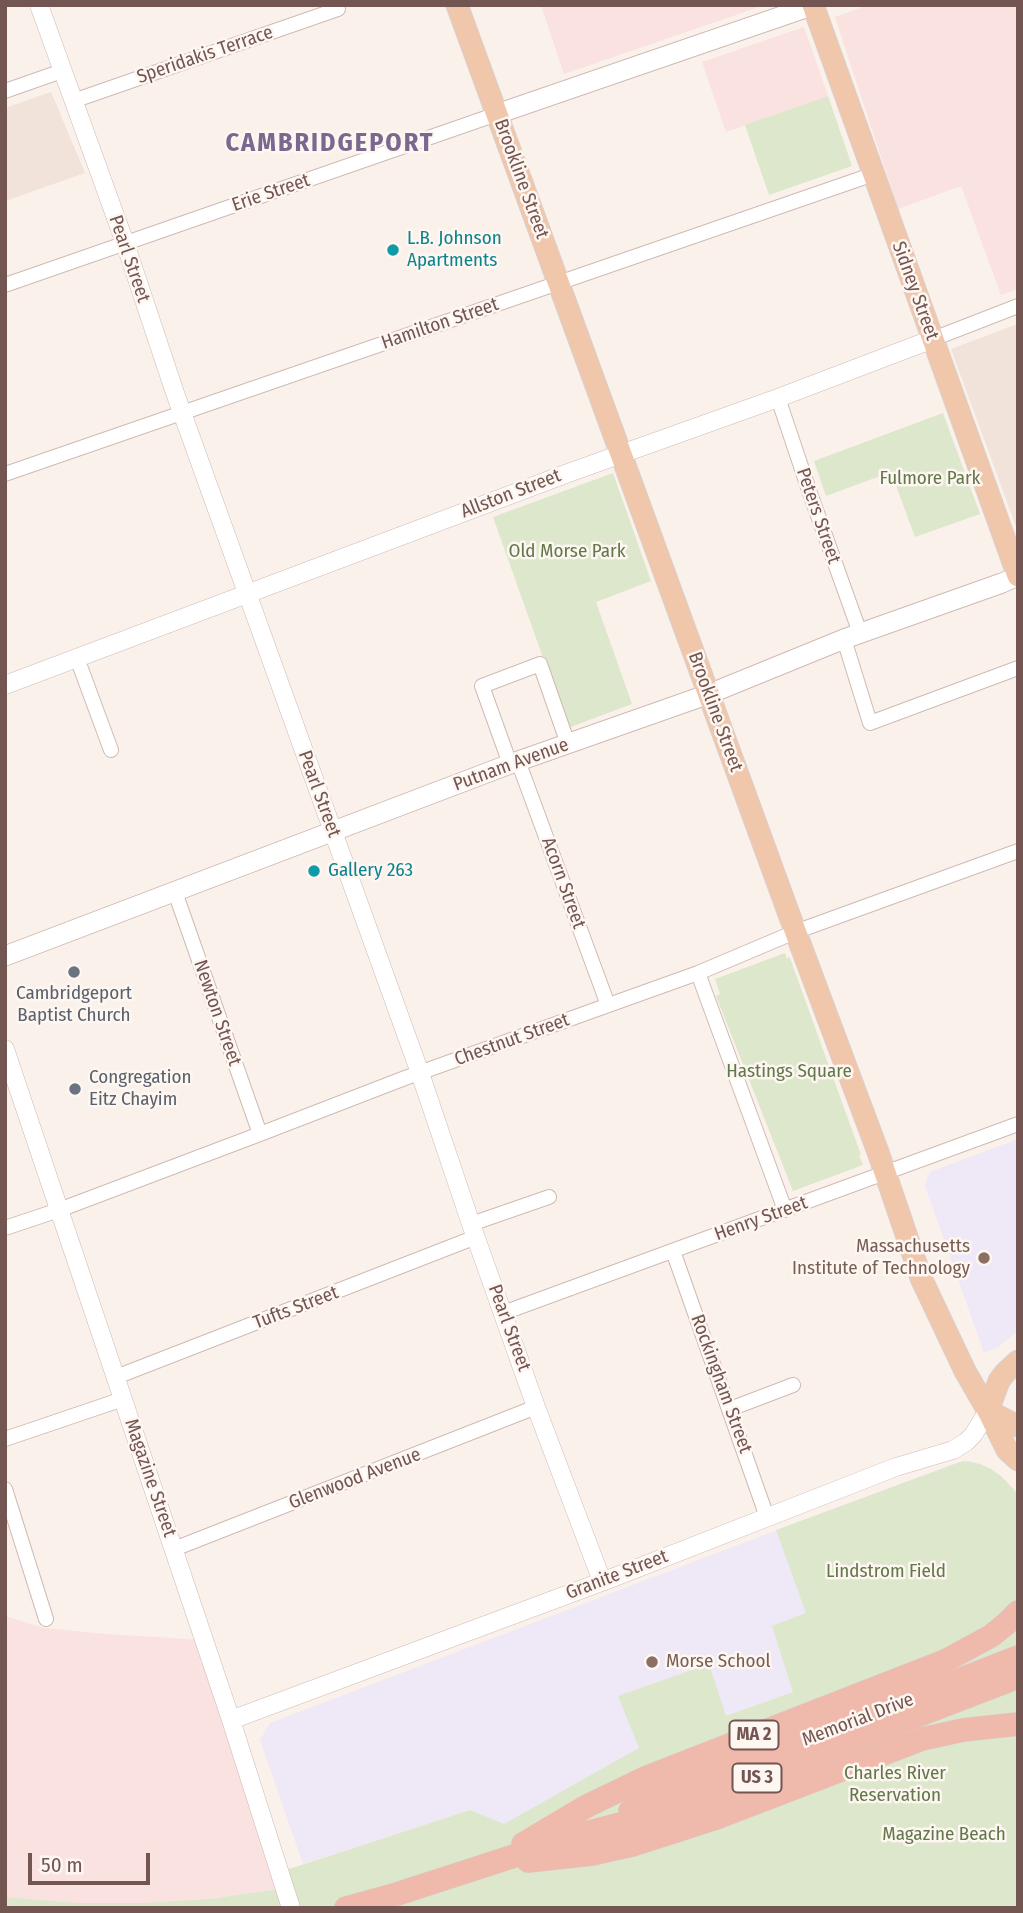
<!DOCTYPE html>
<style>
body{margin:0}
#map{position:relative;width:1023px;height:1913px;overflow:hidden;background:#fbf1eb;font-family:"Fira Sans Condensed",sans-serif}
canvas{display:block}
.frame{position:absolute;inset:0;border:7px solid #735551;pointer-events:none}
.scale{position:absolute;left:28px;top:1853px;width:122px;height:32px;box-sizing:border-box;border:4px solid #735551;border-top:0;padding-left:9px;font-size:21px;line-height:24px;white-space:nowrap;color:#735551;-webkit-text-stroke:5px #fdf6f1;paint-order:stroke}
</style>
<div id="map">
<canvas width="1023" height="1913"></canvas>
<div class="frame"></div>
<div class="scale">50 m</div>
</div>
<script>
const ctx = document.querySelector('canvas').getContext('2d');
ctx.lineJoin = 'round';
function fill(path, color) { ctx.fillStyle = color; ctx.fill(path, 'evenodd'); }
const shape = rows => new Path2D(rows.map(r => 'M' + r).join(''));
function stroke(path, color, width, dash) { ctx.strokeStyle = color; ctx.lineWidth = width; ctx.lineCap = dash ? 'butt' : 'round'; ctx.setLineDash(dash || []); ctx.stroke(path); }
function label(font, color, halo, rows, align = 'center') {
  ctx.font = font + ' "Fira Sans Condensed",sans-serif'; ctx.lineWidth = 5; ctx.setLineDash([]); ctx.textBaseline = 'middle'; ctx.strokeStyle = halo; ctx.fillStyle = color; for (const [text, x, y, turn = 0] of rows) {
    ctx.save(); ctx.translate(x, y); ctx.rotate((+turn || 0) * Math.PI / 180); ctx.textAlign = isNaN(turn) ? turn : align; if (halo) ctx.strokeText(text, 0, 0); ctx.fillText(text, 0, 0); ctx.restore();
  }
}
fill(shape([
 [51,92,85,173,5,201,5,108],
 [1018,324,1018,532,951,349]
]), '#f1e2da');
fill(shape([
 [541,5,765,5,564,74],
 [868,5,1018,5,1018,289,1001,295,961,186,898,209,835,17],
 [804,27,828,96,726,132,702,62],
 [5,1616,44,1628,106,1634,204,1640,285,1888,208,1899,143,1903,79,1903,5,1897]
]), '#f9e2e0');
fill(shape([
 [1018,1139,1018,1331,997,1348,984,1353,925,1186,926,1180,930,1172,935,1170],
 [970,1461,980,1464,1002,1477,1018,1494,793,1692,640,1748,504,1825,470,1810,303,1864,260,1740,270,1723,780,1529,956,1463]
]), '#eee8f7');
fill(shape([
 [828,96,852,166,769,195,745,125],
 [943,413,980,514,915,537,891,472,826,496,814,461],
 [613,473,651,581,596,602,632,704,568,728,493,517],
 [785,953,787,959,788,957,790,958,861,1155,859,1155,863,1165,793,1191,716,996,720,994,715,979],
 [963,1461,980,1464,991,1469,1002,1477,1018,1494,1018,1908,5,1908,5,1897,79,1903,143,1903,208,1899,285,1888,280,1872,470,1810,504,1824,639,1748,618,1696,709,1664,726,1716,793,1692,772,1626,806,1613,776,1530]
]), '#dde7cb');
const minor = shape([
 [5,91,62,71],
 [73,101,338,9],
 [5,285,497,114],
 [933,339,1018,306],
 [778,398,811,496,860,633],
 [5,474,874,174],
 [844,639,870,723,1018,668],
 [77,658,111,750],
 [518,761,608,1005],
 [510,764,482,686,540,664,568,744],
 [175,892,260,1134],
 [698,973,785,1210],
 [471,1224,549,1197],
 [5,1228,59,1210,260,1134,405,1078,698,973,795,932,1018,851],
 [673,1251,767,1517],
 [503,1313,1018,1124],
 [116,1377,476,1237],
 [730,1409,793,1385],
 [5,1439,123,1399],
 [5,1489,46,1619],
 [174,1549,536,1407]
]);
const tertiary = shape([
 [39,5,125,243,175,393,420,1073,471,1224,536,1407,602,1581],
 [5,685,571,472,778,398,933,339],
 [5,1049,231,1720,291,1908],
 [231,1720,612,1578,896,1467,953,1450,966,1442,973,1435,988,1411]
]);
const secondary = shape([
 [497,114,814,5],
 [5,956,510,764,709,694,844,639,1002,583,1018,576]
]);
const primary = shape([
 [457,5,790,917,878,1152,921,1278,965,1371,988,1411,1007,1450,1018,1460],
 [813,5,1018,576],
 [988,1411,999,1381,1005,1373,1018,1361],
 [988,1411,1018,1426]
]);
const trunk = shape([
 [630,1811,661,1796,1018,1657],
 [523,1844,587,1806,645,1778,945,1661,991,1636,1006,1624,1018,1612],
 [528,1861,592,1854,632,1845,716,1818,922,1739,963,1730,1018,1724],
 [346,1908,397,1894,582,1834,667,1812,1018,1677]
]);
stroke(minor, '#cebab5', 16);
stroke(tertiary, '#cebab5', 19);
stroke(secondary, '#d0b9b3', 21);
stroke(primary, '#d8cfce', 23);
stroke(trunk, '#d8cfce', 24);
stroke(minor, '#fff', 14);
stroke(tertiary, '#fff', 18);
stroke(secondary, '#fff', 19);
stroke(primary, '#f1c7ac', 21);
stroke(trunk, '#efb9ab', 23);
for (const [x, y, r, color] of [
 [393,250,7,"#0f9aa8"],
 [314,871,7,"#0f9aa8"],
 [74,972,7,"#6b7280"],
 [75,1089,7,"#6b7280"],
 [984,1258,7,"#8d6e63"],
 [652,1662,7,"#8d6e63"]
]) { const dot = new Path2D(); dot.arc(x, y, r, 0, 2 * Math.PI); ctx.fillStyle = color; ctx.fill(dot); stroke(dot, '#fdf6f1', 2.5); }
for (const [x, y, w] of [
 [754,1735,49],
 [757,1778,49]
]) { const box = new Path2D(); box.roundRect(x - w / 2, y - 14.5, w, 29, 5); ctx.fillStyle = '#fdf6f1'; ctx.fill(box); stroke(box, '#735551', 2); }
label('bold 18px', '#735551', null, [
 ["MA 2",754,1735],
 ["US 3",757,1778]
]);
label('19px', '#735551', '#fdf6f1', [
 ["Speridakis Terrace",205,55,-19],
 ["Brookline Street",521,179,70],
 ["Erie Street",271,193,-19],
 ["Pearl Street",129,259,71],
 ["Sidney Street",915,291,70],
 ["Hamilton Street",440,324,-19],
 ["Allston Street",511,494,-21],
 ["Peters Street",818,516,71],
 ["Brookline Street",715,712,70],
 ["Putnam Avenue",511,765,-20],
 ["Pearl Street",319,794,70],
 ["Acorn Street",563,883,70],
 ["Newton Street",217,1013,71],
 ["Chestnut Street",512,1040,-20],
 ["Henry Street",761,1219,-20],
 ["Tufts Street",296,1308,-21],
 ["Pearl Street",509,1328,70],
 ["Rockingham Street",721,1384,70],
 ["Magazine Street",150,1478,71],
 ["Glenwood Avenue",355,1479,-21],
 ["Granite Street",617,1575,-21],
 ["Memorial Drive",858,1720,-21]
]);
label('19px', '#0d838f', '#fdf6f1', [
 ["L.B. Johnson",407,239],
 ["Apartments",407,261],
 ["Gallery 263",328,871]
], 'left');
label('19px', '#62784a', '#fdf6f1', [
 ["Fulmore Park",930,479],
 ["Old Morse Park",567,552],
 ["Hastings Square",789,1072],
 ["Lindstrom Field",886,1572],
 ["Charles River",895,1774],
 ["Reservation",895,1796],
 ["Magazine Beach",944,1835]
]);
label('19px', '#5b616d', '#fdf6f1', [
 ["Cambridgeport",74,994],
 ["Baptist Church",74,1016],
 ["Congregation",89,1078,"left"],
 ["Eitz Chayim",89,1100,"left"]
]);
label('19px', '#785e54', '#fdf6f1', [
 ["Massachusetts",970,1247],
 ["Institute of Technology",970,1269],
 ["Morse School",666,1662,"left"]
], 'right');
ctx.letterSpacing = '2px';
label('bold 26px', '#7a698e', '#fdf6f1', [
 ["CAMBRIDGEPORT",330,144]
]);
ctx.letterSpacing = '0px';
</script>
